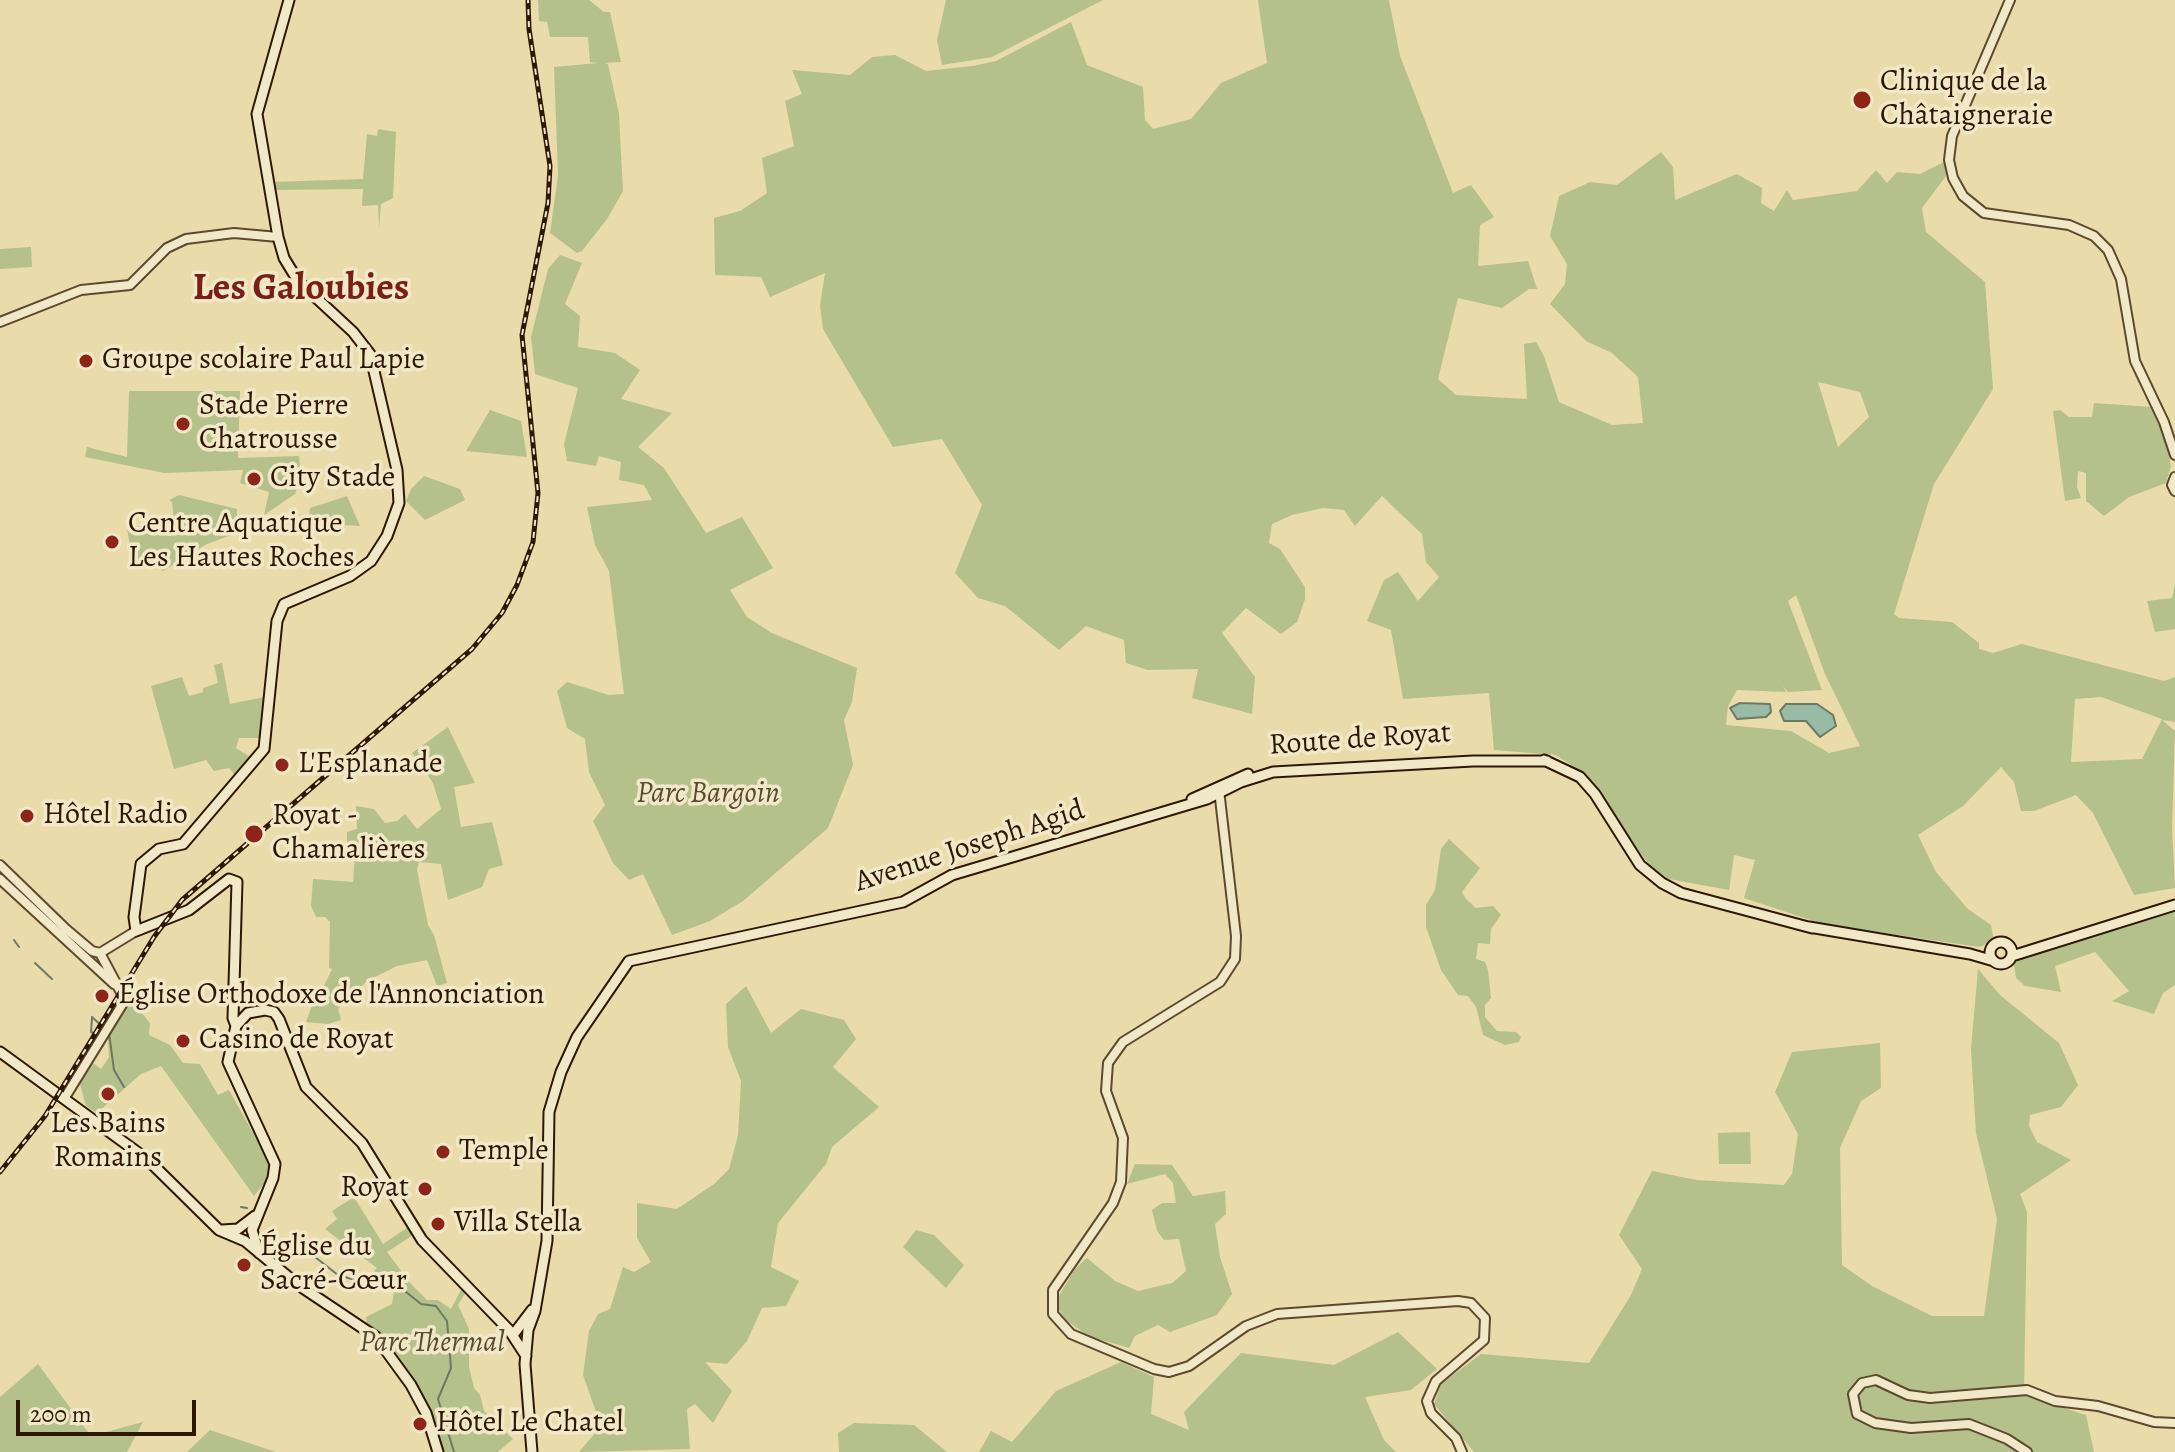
<!DOCTYPE html>
<meta charset="utf-8">
<style>
body{margin:0}
#map{position:relative;width:2175px;height:1452px;overflow:hidden;background:#eadbab;font-family:Alegreya,serif}
canvas{display:block}
.scale{position:absolute;left:16px;top:1400px;width:180px;height:36px;box-sizing:border-box;border:4px solid #2f1706;border-top:0;padding-left:10px;font-size:24px;line-height:28px;white-space:nowrap;color:#2f1706;-webkit-text-stroke:6px #f1e8c8;paint-order:stroke}
</style>
<div id="map">
<canvas width="2175" height="1452"></canvas>
<div class="scale">200 m</div>
</div>
<script>
const ctx = document.querySelector('canvas').getContext('2d');
ctx.lineJoin = 'round';
function fill(path, color) { ctx.fillStyle = color; ctx.fill(path, 'evenodd'); }
const shape = rows => new Path2D(rows.map(r => 'M' + r).join(''));
function stroke(path, color, width, dash) { ctx.strokeStyle = color; ctx.lineWidth = width; ctx.lineCap = dash ? 'butt' : 'round'; ctx.setLineDash(dash || []); ctx.stroke(path); }
function label(font, color, halo, rows, align = 'center') {
  ctx.font = font + ' Alegreya,serif'; ctx.lineWidth = 7; ctx.setLineDash([]); ctx.textBaseline = 'middle'; ctx.strokeStyle = halo; ctx.fillStyle = color; for (const [text, x, y, turn = 0] of rows) {
    ctx.save(); ctx.translate(x, y); ctx.rotate((+turn || 0) * Math.PI / 180); ctx.textAlign = isNaN(turn) ? turn : align; if (halo) ctx.strokeText(text, 0, 0); ctx.fillText(text, 0, 0); ctx.restore();
  }
}
fill(shape([
 [538,0,589,0,604,12,610,12,621,62,604,63,608,64,619,114,623,191,607,219,582,251,577,253,550,233,558,175,554,67,598,63,590,62,588,37,550,37,547,22,539,21],
 [946,0,1103,0,992,57,942,65,937,40],
 [1258,0,1389,0,1400,56,1453,193,1471,185,1494,217,1480,225,1478,266,1528,261,1537,289,1529,289,1502,308,1458,298,1438,379,1456,395,1527,399,1524,344,1536,342,1544,356,1559,402,1612,425,1643,423,1638,377,1612,353,1586,341,1550,304,1565,284,1567,264,1550,236,1559,196,1590,182,1617,185,1661,152,1673,167,1675,200,1737,174,1762,188,1761,203,1774,211,1787,190,1793,200,1857,191,1876,170,1887,183,1897,172,1920,174,1944,162,1946,176,1922,208,1926,232,1985,282,1993,389,1934,484,1894,614,1899,618,1952,622,1979,643,1979,649,1993,653,2022,644,2164,681,2175,677,2175,722,2162,720,2175,731,2172,828,2175,888,2134,895,2093,813,2076,795,2034,811,2021,811,2014,782,2001,767,1963,806,1918,835,1936,872,1968,909,1991,925,1994,941,1979,947,1822,924,1744,898,1755,860,1734,855,1729,890,1658,877,1583,773,1556,755,1494,750,1489,693,1403,699,1391,630,1367,621,1384,580,1398,572,1418,601,1439,577,1426,562,1422,534,1382,496,1355,526,1344,510,1323,508,1292,515,1272,524,1269,543,1280,549,1305,587,1305,599,1297,622,1281,634,1246,608,1222,633,1255,677,1252,714,1192,698,1198,669,1148,670,1126,663,1124,640,1086,626,1059,650,1005,606,978,598,955,573,982,505,942,439,893,447,823,329,820,306,825,273,770,297,761,277,715,275,714,218,740,211,767,193,762,158,794,146,785,101,802,94,792,70,850,75,872,57,895,55,926,71,973,66,996,61,1071,22,1087,65,1143,87,1145,120,1153,129,1191,119,1221,83,1267,63],
 [1818,382,1860,392,1869,417,1838,447],
 [1796,595,1825,674,1860,746,1829,753,1791,731,1726,725,1728,706,1737,690,1786,692,1783,686,1788,692,1822,690,1788,601],
 [2101,697,2162,719,2142,759,2071,762,2075,699],
 [378,129,396,132,393,198,381,204,379,228,378,205,362,206,363,189,274,190,272,182,363,179,367,134,377,136],
 [31,247,32,267,0,269,0,249],
 [560,255,582,263,565,304,580,316,578,347,615,353,640,370,621,399,672,413,638,447,664,468,706,533,742,517,773,568,730,590,747,617,772,633,857,668,852,702,844,720,853,765,828,828,743,901,710,921,672,935,643,874,629,880,613,863,593,821,605,805,589,772,585,739,567,728,557,691,567,682,609,695,624,694,609,571,595,545,587,507,652,500,644,485,619,480,621,462,599,456,596,466,567,461,564,444,578,388,535,374,531,337,548,269],
 [129,391,240,391,238,458,299,456,301,477,295,494,264,515,269,492,240,483,243,470,164,473,85,457,87,447,127,457],
 [2094,403,2152,407,2165,435,2171,466,2166,483,2129,497,2104,516,2086,501,2086,473,2078,471,2077,487,2081,498,2065,501,2053,411,2060,410,2069,417,2092,417],
 [490,410,521,421,527,457,466,451],
 [424,476,460,489,465,500,425,520,406,501,411,489],
 [179,495,237,509,237,533,207,544,163,571,149,562,133,564,127,528,174,521,172,502,169,500],
 [347,496,360,526,308,523,310,508],
 [2175,584,2175,629,2155,632,2147,601,2172,598],
 [222,663,230,704,264,697,261,738,239,738,236,748,250,757,234,774,229,768,214,771,206,760,174,769,151,686,182,677,189,696,203,692,203,688,218,683,214,665],
 [448,727,475,783,454,787,461,827,492,822,503,865,489,869,482,887,448,900,441,864,419,862,417,870,428,925,434,935,447,983,437,986,427,960,397,966,367,981,338,1009,341,1020,328,1024,306,1022,318,989,322,990,332,969,329,968,330,922,325,917,316,917,311,906,313,879,353,882,355,853,347,847,347,832,357,829,356,806,374,809,385,823,397,821,405,814,417,829,441,809,433,783,412,753],
 [1449,839,1480,868,1462,892,1466,899,1476,908,1493,906,1501,915,1491,929,1490,944,1478,943,1476,959,1485,962,1488,970,1491,998,1485,1005,1485,1017,1497,1031,1516,1032,1521,1037,1519,1042,1505,1045,1483,1035,1476,1007,1468,996,1458,995,1441,970,1426,927,1426,905,1435,890,1441,849],
 [2175,911,2175,985,2163,993,2154,1014,2112,1001,2129,991,2095,952,2055,966,2061,992,2025,986,2016,978,2014,965,2021,956],
 [1978,969,2000,995,2059,1043,2078,1085,2061,1107,2030,1115,2029,1126,2037,1142,2071,1160,2020,1194,2027,1212,2024,1395,2086,1415,2094,1452,1474,1452,1434,1404,1441,1384,1481,1354,1589,1363,1631,1295,1642,1269,1619,1235,1652,1171,1697,1180,1784,1185,1792,1174,1798,1134,1775,1092,1792,1052,1880,1043,1881,1088,1861,1101,1840,1148,1842,1265,1872,1286,1932,1316,1984,1316,1997,1219,1976,1133,1971,1049],
 [746,986,771,1033,801,1009,844,1020,856,1039,833,1067,879,1107,832,1147,826,1164,778,1223,771,1267,799,1281,786,1306,762,1308,747,1341,727,1364,705,1362,732,1391,713,1423,695,1404,687,1409,690,1449,579,1452,601,1426,583,1375,589,1331,598,1314,610,1309,623,1267,634,1272,651,1262,637,1238,637,1203,677,1209,714,1184,729,1169,738,1135,741,1081,728,1047,726,1004],
 [132,1001,150,1023,149,1035,170,1045,183,1063,200,1064,218,1095,229,1090,271,1165,269,1177,254,1196,161,1066,141,1074,97,1113,86,1106,80,1084,93,1063,101,1069,109,1057,108,1037],
 [1750,1132,1751,1164,1719,1164,1718,1133],
 [1135,1164,1172,1165,1193,1196,1225,1191,1226,1214,1215,1224,1220,1257,1232,1294,1217,1315,1170,1332,1158,1325,1135,1336,1129,1348,1088,1336,1066,1320,1058,1309,1057,1299,1075,1269,1087,1258,1115,1281,1138,1291,1172,1283,1186,1271,1179,1239,1164,1240,1157,1231,1152,1210,1162,1203,1176,1203,1173,1183,1165,1174,1127,1184],
 [354,1197,383,1244,411,1225,416,1233,387,1252,411,1284,427,1300,438,1300,451,1309,464,1284,468,1288,458,1305,469,1329,469,1367,474,1388,480,1395,484,1411,513,1439,498,1452,443,1452,431,1416,367,1326,366,1317,392,1304,394,1291,382,1281,367,1279,377,1268,325,1229,337,1219,332,1211],
 [916,1230,934,1235,964,1265,946,1288,903,1247],
 [1398,1332,1437,1369,1411,1390,1365,1397,1384,1440,1396,1452,979,1452,991,1431,1012,1442,1056,1391,1121,1362,1154,1377,1151,1414,1189,1430,1184,1412,1241,1353,1334,1365],
 [38,1364,91,1436,143,1422,127,1452,0,1452,0,1397],
 [854,1423,914,1425,947,1452,839,1452,838,1433],
 [210,1430,276,1452,187,1452]
]), '#b4c18b');
const water = shape([
 [1740,703,1770,704,1771,712,1766,717,1737,719,1730,708,1740,703],
 [1786,704,1817,704,1833,715,1836,726,1820,737,1806,721,1784,721,1780,711,1786,704]
]);
fill(water, '#98bba5');
stroke(water, '#6e7965', 2);
stroke(shape([
 [14,940,19,947],
 [35,963,52,979],
 [92,1017,104,1028],
 [92,1018,91,1032,98,1035],
 [109,1033,114,1070,124,1087],
 [241,1207,247,1208],
 [315,1257,338,1275,362,1282],
 [401,1288,421,1304,436,1306,447,1321,451,1368,438,1399,454,1452]
]), '#6e7965', 2);
const tertiary = shape([
 [2010,0,1952,136,1949,160,1953,178,1963,196,1984,213,2069,225,2094,236,2108,250,2121,279,2135,361,2164,422,2175,455],
 [0,322,81,290,130,285,167,248,186,239,234,233,278,237],
 [2175,477,2172,485,2175,491],
 [1219,790,1236,936,1235,959,1220,982,1123,1042,1108,1063,1106,1091,1123,1138,1121,1182,1113,1203,1053,1290,1053,1314,1071,1334,1154,1369,1169,1372,1189,1366,1246,1326,1277,1314,1458,1301,1471,1303,1485,1318,1484,1340,1436,1381,1427,1401,1431,1413,1456,1438,1462,1452],
 [0,865,66,929,92,951,100,953],
 [0,879,114,984],
 [100,953,136,931],
 [64,1099,125,1000,100,953],
 [2027,1452,2007,1439,1969,1424,1911,1428,1875,1423,1857,1414,1853,1394,1862,1383,1876,1380,1908,1395,1930,1398,2027,1390,2055,1401,2098,1406,2154,1422,2175,1423]
]);
const secondary = shape([
 [1544,760,1580,777,1595,794,1640,865,1662,883,1681,893,1812,928],
 [1192,799,1248,774],
 [1809,927,1970,954,1994,961],
 '1990 953a11 11 0 1 1 22 0a11 11 0 1 1-22 0Z',
 [2012,956,2175,905],
 [236,1026,233,1018,237,882,229,879,189,910,136,931,134,917,141,864,159,849,183,844,264,749,277,621,284,604,350,576,371,561,387,536,399,503,397,470,370,354,353,332,298,281,284,258,278,237,257,114,289,0],
 [0,1052,148,1160,219,1230,245,1241,297,1284,376,1337,411,1385,426,1413,438,1452],
 [222,1230,238,1229,255,1216],
 [259,1253,252,1230,273,1178,275,1164,228,1062,236,1026,248,1013,265,1010,274,1012,279,1019,306,1087,362,1143,422,1240,509,1330,526,1356],
 [513,1335,532,1310],
 [532,1452,525,1364,528,1330,535,1311,547,1241,549,1112,561,1072,577,1037,629,961,903,902,952,875,1207,799,1241,782,1273,772,1473,761,1547,761]
]);
stroke(tertiary, '#5e482f', 12);
stroke(secondary, '#2f1706', 13);
stroke(tertiary, '#f1e8c8', 8);
stroke(secondary, '#f1e8c8', 9);
const rail = shape([
 [0,1172,45,1116,154,937,182,900,472,649,502,613,517,585,533,542,538,493,522,335,548,203,550,166,529,29,528,0]
]);
stroke(rail, '#2f1706', 5);
stroke(rail, '#f1e8c8', 2, [6]);
for (const [x, y, r, color] of [
 [1862,100,10,"#8f2418"],
 [86,361,8,"#8f2418"],
 [183,424,8,"#8f2418"],
 [254,479,8,"#8f2418"],
 [112,542,8,"#8f2418"],
 [282,765,8,"#8f2418"],
 [27,816,8,"#8f2418"],
 [254,834,10,"#8f2418"],
 [102,996,8,"#8f2418"],
 [183,1041,8,"#8f2418"],
 [108,1094,8,"#8f2418"],
 [443,1152,8,"#8f2418"],
 [425,1189,8,"#8f2418"],
 [438,1224,8,"#8f2418"],
 [244,1265,8,"#8f2418"],
 [420,1424,8,"#8f2418"]
]) { const dot = new Path2D(); dot.arc(x, y, r, 0, 2 * Math.PI); ctx.fillStyle = color; ctx.fill(dot); stroke(dot, '#f1e8c8', 3); }
label('30px', '#2f1706', '#f1e8c8', [
 ["Clinique de la",1880,83],
 ["Châtaigneraie",1880,117],
 ["Groupe scolaire Paul Lapie",102,361],
 ["Stade Pierre",199,407],
 ["Chatrousse",199,441],
 ["City Stade",270,479],
 ["Centre Aquatique",128,525],
 ["Les Hautes Roches",128,559],
 ["L'Esplanade",298,765],
 ["Hôtel Radio",43,816],
 ["Royat -",272,817],
 ["Chamalières",272,851],
 ["Église Orthodoxe de l'Annonciation",118,996],
 ["Casino de Royat",199,1041],
 ["Les Bains",108,1125,"center"],
 ["Romains",108,1159,"center"],
 ["Temple",459,1152],
 ["Royat",409,1189,"right"],
 ["Villa Stella",454,1224],
 ["Église du",260,1248],
 ["Sacré-Cœur",260,1282],
 ["Hôtel Le Chatel",436,1424]
], 'left');
label('30px', '#2f1706', '#f1e8c8', [
 ["Route de Royat",1360,740,-4],
 ["Avenue Joseph Agid",970,847,-18]
]);
label('italic 30px', '#574a2e', '#f1e8c8', [
 ["Parc Bargoin",708,795],
 ["Parc Thermal",432,1344]
]);
label('bold 38px', '#7a1f14', '#f1e8c8', [
 ["Les Galoubies",301,290]
]);
</script>
